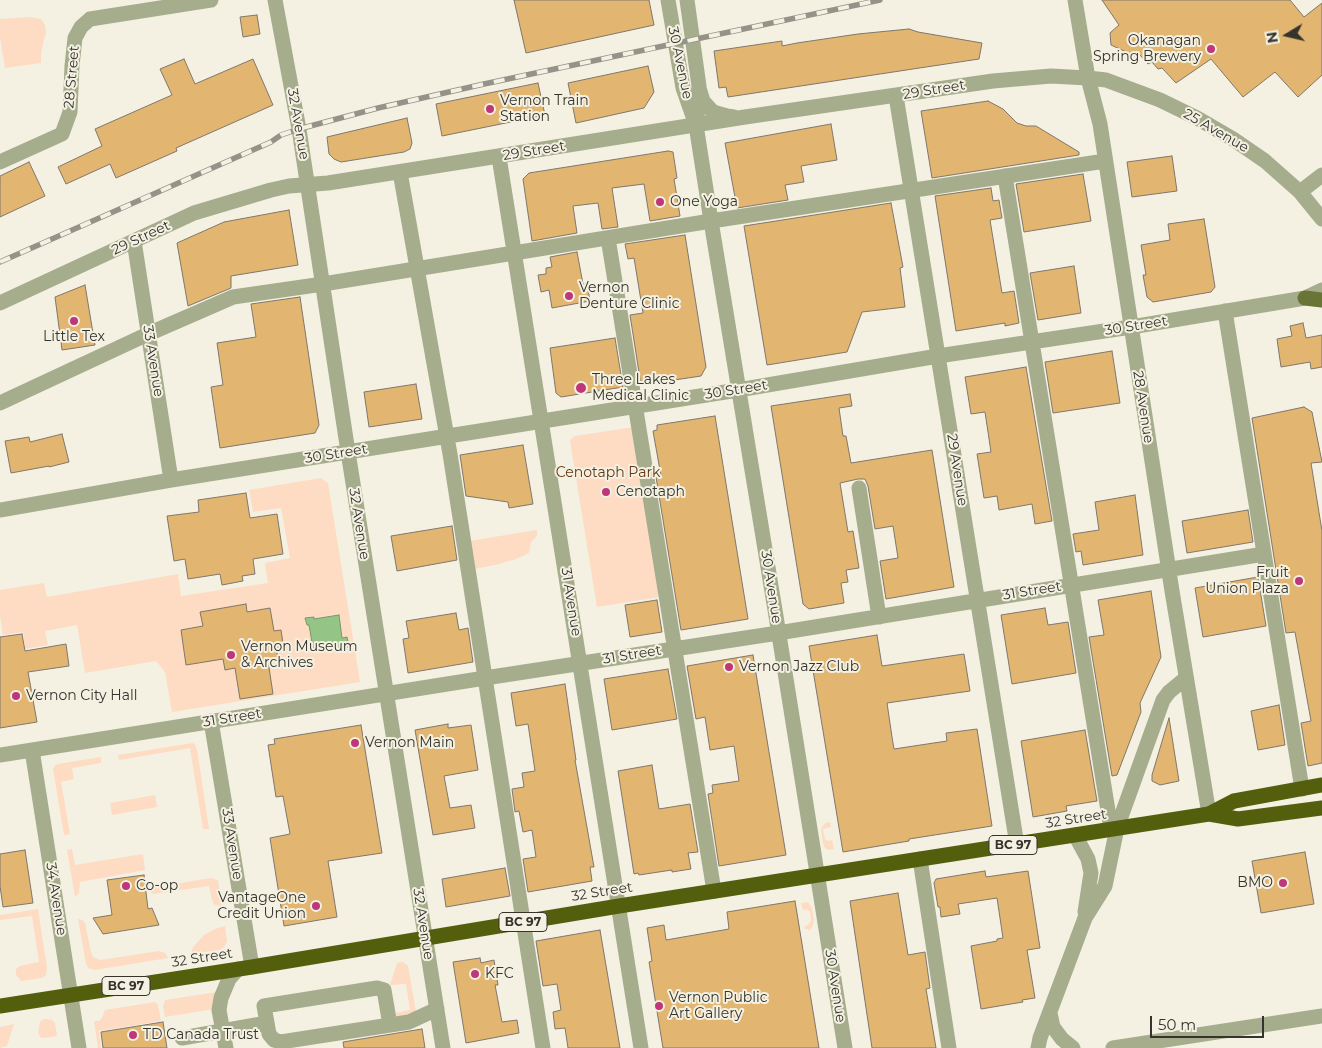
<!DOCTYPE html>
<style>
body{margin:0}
#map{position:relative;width:1322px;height:1048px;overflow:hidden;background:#f4f1e2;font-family:Montserrat,sans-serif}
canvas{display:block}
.north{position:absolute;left:1262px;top:10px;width:50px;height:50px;-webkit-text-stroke:4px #f4f1e2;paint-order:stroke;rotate:261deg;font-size:14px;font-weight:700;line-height:20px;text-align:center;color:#34332d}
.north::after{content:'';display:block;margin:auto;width:18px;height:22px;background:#34332d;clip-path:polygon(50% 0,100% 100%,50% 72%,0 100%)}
.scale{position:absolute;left:1150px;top:1016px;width:114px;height:22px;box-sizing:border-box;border:2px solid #34332d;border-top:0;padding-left:6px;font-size:15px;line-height:18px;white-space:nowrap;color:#34332d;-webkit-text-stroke:4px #f4f1e2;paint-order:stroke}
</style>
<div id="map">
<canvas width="1322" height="1048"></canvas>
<div class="north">N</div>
<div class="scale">50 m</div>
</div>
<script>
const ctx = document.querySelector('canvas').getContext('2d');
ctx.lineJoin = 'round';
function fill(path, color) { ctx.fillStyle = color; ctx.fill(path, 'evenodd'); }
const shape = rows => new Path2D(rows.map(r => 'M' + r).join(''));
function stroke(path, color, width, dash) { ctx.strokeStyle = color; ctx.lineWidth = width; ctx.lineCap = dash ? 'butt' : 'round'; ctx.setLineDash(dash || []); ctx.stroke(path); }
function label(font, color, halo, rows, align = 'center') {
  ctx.font = font + ' Montserrat,sans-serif'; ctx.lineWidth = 4; ctx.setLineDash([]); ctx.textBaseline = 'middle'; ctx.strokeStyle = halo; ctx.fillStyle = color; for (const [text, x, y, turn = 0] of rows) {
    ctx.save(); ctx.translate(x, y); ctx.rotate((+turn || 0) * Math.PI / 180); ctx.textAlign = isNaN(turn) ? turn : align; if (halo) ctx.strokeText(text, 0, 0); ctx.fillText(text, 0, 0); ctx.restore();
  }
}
fill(shape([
 [30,17,41,19,45,25,46,34,44,39,41,54,41,63,5,68,0,38,0,19],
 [634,427,660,597,597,607,570,441,572,438,575,436],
 [321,478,328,483,360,682,172,712,165,672,156,661,85,673,77,625,45,631,48,645,25,649,23,632,3,635,0,616,0,590,44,583,47,597,178,574,181,596,268,583,265,563,290,558,281,508,253,512,249,490],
 [537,530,537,536,531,542,529,553,516,559,495,565,474,569,469,541],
 [193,743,195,745,197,749,209,829,203,829,190,748,119,760,118,755],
 [101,757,101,763,72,768,74,779,61,782,70,834,64,835,53,769,55,766,58,764],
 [155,795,157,807,112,815,110,803],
 [830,822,831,827,823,829,825,839,828,841,832,840,834,849,829,850,825,848,823,843,821,829,825,823],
 [72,849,75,865,143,854,145,870,80,882,79,893,75,897,67,850],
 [211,878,218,880,222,906,215,905,213,903,209,886,153,894,149,891,149,888],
 [808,902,812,908,814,920,813,925,810,930,809,931,808,929,805,929,804,926,809,925,808,923,811,922,810,911,808,911,807,909,803,910,801,903],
 [38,909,47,968,46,975,42,978,21,981,16,975,16,969,20,966,39,962,32,916,0,920,0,915],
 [78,919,82,920,85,923,91,952,93,957,100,960,159,951,165,953,168,958,95,970,88,968,86,964],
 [225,926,227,941,224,947,219,950,191,954,193,947,204,935,215,929],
 [403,962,408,966,416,1012,396,1021,395,1013,410,1010,406,984,390,985,397,963],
 [217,992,214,1009,165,1017,163,1006,165,1000],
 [155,1002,158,1005,161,1021,99,1031,101,1048,98,1048,94,1021,99,1021,102,1018,105,1010],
 [45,1019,52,1020,55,1023,57,1036,44,1038,40,1037,38,1033,40,1022,42,1020],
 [14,1024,7,1046,0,1048,0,1027]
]), '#fedbc3');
const water = shape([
 [339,615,342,638,347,637,349,647,339,649,338,644,313,648,309,625,307,625,305,618,314,617,314,619,339,615]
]);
fill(water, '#95c586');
stroke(water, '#78996b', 1);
const building = shape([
 [514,0,649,0,654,25,526,53,514,0],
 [1102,0,1290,0,1304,17,1322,3,1322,75,1298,97,1275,72,1243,97,1211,59,1176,83,1162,68,1158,69,1152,62,1148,64,1139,54,1135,56,1111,45,1110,33,1119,25,1102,0],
 [257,15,260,34,243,37,240,17,257,15],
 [909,29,918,32,982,43,979,59,728,97,726,87,719,88,714,51,782,41,782,46,797,43,858,34,909,29],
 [184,59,195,84,253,59,273,105,176,148,177,151,116,178,110,164,66,184,58,167,102,146,95,129,172,95,160,69,184,59],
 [648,66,654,92,644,108,576,123,568,83,648,66],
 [538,83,545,115,442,136,436,104,538,83],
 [988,101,1003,109,1017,123,1026,126,1036,126,1079,152,1079,155,932,178,921,111,988,101],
 [407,118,412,143,410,149,404,152,341,162,334,159,329,154,327,137,407,118],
 [831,124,837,160,801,166,804,182,785,185,788,200,737,208,725,143,831,124],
 [668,151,673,152,677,178,674,179,680,216,650,221,644,184,612,188,618,227,602,229,598,203,573,206,577,233,532,241,523,179,529,173,668,151],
 [1172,156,1177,191,1132,197,1127,162,1172,156],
 [29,162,45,196,0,217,0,176,29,162],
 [1083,174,1091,221,1024,232,1016,184,1083,174],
 [991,188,993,201,999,200,1002,218,990,220,1002,293,1014,291,1019,323,1005,326,1005,323,956,331,935,196,991,188],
 [891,203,903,267,900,268,905,307,862,312,847,352,767,365,744,226,891,203],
 [289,210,298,265,231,276,231,288,188,306,177,243,224,222,289,210],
 [1204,219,1215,287,1211,292,1153,302,1147,297,1143,275,1146,275,1141,245,1170,240,1168,224,1204,219],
 [685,235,706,367,701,376,641,385,630,315,643,313,634,258,628,259,625,244,685,235],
 [577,252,583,284,587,284,590,301,552,308,549,290,541,292,538,275,546,274,546,268,552,267,550,257,577,252],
 [1074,266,1081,313,1038,320,1030,273,1074,266],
 [85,285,95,345,62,350,55,297,85,285],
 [300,297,319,425,315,433,220,448,211,387,223,385,217,343,256,337,251,304,300,297],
 [1303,323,1306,338,1322,335,1322,367,1311,369,1310,362,1281,367,1277,339,1292,336,1290,326,1303,323],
 [615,338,623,387,561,397,556,393,550,348,615,338],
 [1112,351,1120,403,1053,413,1045,362,1112,351],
 [1026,367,1052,521,1035,524,1032,504,999,510,997,496,984,498,977,454,991,452,985,412,971,414,965,377,1026,367],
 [416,384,422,419,369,427,364,392,416,384],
 [850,394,852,406,839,408,843,436,846,436,851,463,932,450,954,587,886,599,880,561,898,558,893,526,875,529,868,486,865,479,858,479,840,483,848,532,853,531,859,568,846,570,848,582,841,583,844,603,809,609,803,604,771,406,850,394],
 [1304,407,1312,412,1322,462,1311,463,1322,531,1322,763,1308,766,1301,723,1311,721,1295,632,1286,633,1252,418,1304,407],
 [715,416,748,619,681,630,656,477,661,476,653,431,657,430,657,425,715,416],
 [62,434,69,462,49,467,49,466,11,473,5,441,29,437,30,442,62,434],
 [523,445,533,504,509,508,508,502,466,496,460,455,523,445],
 [246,493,250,518,277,514,283,554,253,559,255,574,242,576,243,581,222,585,220,574,188,579,185,559,174,561,167,516,199,512,198,500,246,493],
 [1135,495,1143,555,1083,565,1081,551,1076,552,1073,534,1099,530,1095,502,1135,495],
 [1248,510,1253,542,1187,553,1182,521,1248,510],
 [452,526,457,560,397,571,391,536,452,526],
 [1258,577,1266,626,1203,637,1195,588,1258,577],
 [1151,591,1161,657,1140,703,1141,712,1117,775,1112,776,1089,637,1104,635,1098,600,1151,591],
 [657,600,662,632,630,637,625,605,657,600],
 [246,604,247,612,270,608,274,631,281,630,284,650,277,652,278,660,268,661,273,694,240,699,235,668,225,670,223,659,186,665,181,630,203,626,200,612,246,604],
 [1045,608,1048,625,1068,622,1076,673,1012,684,1001,615,1045,608],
 [456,613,459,630,468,628,473,662,408,673,403,639,409,638,406,621,456,613],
 [22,634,25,651,66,644,69,666,28,672,37,722,0,728,0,637,22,634],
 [877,635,882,666,964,654,970,691,887,703,892,737,894,749,947,741,946,733,977,729,992,826,909,839,909,841,843,852,809,646,877,635],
 [753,655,786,855,719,866,708,794,713,793,712,785,739,781,734,746,710,750,705,717,696,719,687,666,753,655],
 [668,669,677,719,612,730,604,679,668,669],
 [565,684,576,760,575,760,594,867,590,867,592,881,528,892,523,859,536,857,532,830,523,832,519,811,515,812,512,789,524,787,522,773,535,771,528,724,516,726,511,693,565,684],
 [1279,705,1285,745,1258,750,1251,711,1279,705],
 [1169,718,1179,781,1160,785,1152,781,1152,775,1169,718],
 [448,724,448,728,471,725,478,770,444,776,450,808,471,805,475,828,433,835,415,730,448,724],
 [361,725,382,853,328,861,337,917,284,926,270,838,290,834,283,796,276,797,268,745,275,744,274,739,361,725],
 [1085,730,1097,801,1066,806,1067,811,1033,817,1021,741,1085,730],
 [652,765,659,809,690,804,698,852,688,853,691,869,672,872,672,870,639,875,638,873,634,874,618,771,652,765],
 [25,850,33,903,3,907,0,886,0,854,25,850],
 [1305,852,1314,904,1261,913,1252,861,1305,852],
 [505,868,510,896,446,907,442,879,505,868],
 [985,871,986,877,1028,871,1040,948,1027,950,1035,998,1022,1000,1023,1002,981,1009,971,946,997,941,997,939,1003,938,997,898,958,904,960,914,941,917,940,907,938,907,934,883,936,879,985,871],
 [144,875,148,909,152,908,159,925,103,934,93,918,112,915,107,880,144,875],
 [898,893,908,955,925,952,930,988,926,989,936,1048,872,1048,850,901,898,893],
 [795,901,819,1048,663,1048,649,962,652,961,647,928,664,925,666,940,729,929,727,912,795,901],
 [600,930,620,1048,568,1048,565,1028,555,1029,553,1012,561,1010,557,984,543,986,536,941,600,930],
 [480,958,481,963,494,960,498,985,495,985,502,1022,517,1020,519,1033,466,1043,453,962,480,958],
 [163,1022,167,1048,103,1048,101,1032,163,1022],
 [422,1029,425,1048,344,1048,343,1042,422,1029]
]);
fill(building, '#e2b571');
stroke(building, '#7f776c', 1);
stroke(shape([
 [275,0,299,129,348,452,443,1048],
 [668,0,683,88,696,125,711,221,776,616,845,1048],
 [687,0,699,86,697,119],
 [1075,0,1088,78,1100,124,1172,591,1209,814],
 [699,88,703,101,713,112,727,116,734,117],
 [896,96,1017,845],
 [499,157,641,1048],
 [0,162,62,134,70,112,72,66,75,38,81,27,90,19,211,0],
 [400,172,450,454,543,1048],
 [1005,176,1111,829],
 [1300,192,1322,175],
 [608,238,714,891],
 [134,241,171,480],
 [0,303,194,213,271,190,289,186,328,183,745,117,993,81,1051,76,1088,78,1106,80,1160,100,1197,118,1233,139,1265,161,1300,192,1322,219],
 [1225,311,1302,789],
 [0,403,148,334,233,297,323,284,711,221,1105,161],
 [859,488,879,617],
 [0,510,171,480,738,390,938,356,1131,327,1305,298,1322,290],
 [211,721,252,967],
 [32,750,79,1048],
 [0,755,485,678,778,633,1264,554],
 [1075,835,1088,859,1091,873,1085,912],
 [920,859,949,1048],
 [1050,1013,1053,1027,1062,1039,1073,1048],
 [390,1025,384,990,377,988,264,1006,269,1034,274,1040,281,1042,390,1025,409,1022,437,1009],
 [182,1038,267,1023],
 [226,1048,219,1010,221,998,229,979,238,969],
 [1038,1048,1040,1038,1085,918,1105,886,1117,828,1163,700,1169,692,1186,678],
 [1113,1048,1322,1016]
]), '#a6ad8d', 15);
stroke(shape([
 [1305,298,1322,300]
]), '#697437', 15);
stroke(shape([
 [1209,814,1238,819,1322,808],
 [0,1006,252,967,619,906,1209,814,1234,801,1322,785]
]), '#545f0e', 15);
const rail = shape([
 [0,262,271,142,281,135,299,129,378,108,484,84,880,0]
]);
stroke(rail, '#959389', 5.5);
stroke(rail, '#f4f1e2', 4, [11]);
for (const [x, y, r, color] of [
 [1211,49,5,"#bd3779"],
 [490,109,5,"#bd3779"],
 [660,202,5,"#bd3779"],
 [569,296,5,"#bd3779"],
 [74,321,5,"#bd3779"],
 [581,388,6,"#bd3779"],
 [606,492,5,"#bd3779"],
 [1299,581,5,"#bd3779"],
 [231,655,5,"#bd3779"],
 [729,667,5,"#bd3779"],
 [16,696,5,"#bd3779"],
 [355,743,5,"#bd3779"],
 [1283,883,5,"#bd3779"],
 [126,886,5,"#bd3779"],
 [316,906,5,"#bd3779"],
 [475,974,5,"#bd3779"],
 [659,1006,5,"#bd3779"],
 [133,1035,5,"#bd3779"]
]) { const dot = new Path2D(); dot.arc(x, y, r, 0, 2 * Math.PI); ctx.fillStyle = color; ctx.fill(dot); stroke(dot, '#f4f1e2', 2); }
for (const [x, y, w] of [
 [1013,845,48],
 [523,922,48],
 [126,986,48]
]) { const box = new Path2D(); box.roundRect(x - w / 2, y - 9.5, w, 19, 4); ctx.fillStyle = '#f4f1e2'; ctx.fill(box); stroke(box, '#34332d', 1); }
label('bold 12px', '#34332d', null, [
 ["BC 97",1013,845],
 ["BC 97",523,922],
 ["BC 97",126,986]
]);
label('14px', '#34332d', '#f4f1e2', [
 ["Okanagan",1201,41,"right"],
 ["Spring Brewery",1201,57,"right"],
 ["Vernon Train",500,101],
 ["Station",500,117],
 ["One Yoga",670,202],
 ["Vernon",579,288],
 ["Denture Clinic",579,304],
 ["Little Tex",74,337,"center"],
 ["Three Lakes",592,380],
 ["Medical Clinic",592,396],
 ["Cenotaph",616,492],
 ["Fruit",1289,573,"right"],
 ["Union Plaza",1289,589,"right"],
 ["Vernon Museum",241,647],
 ["& Archives",241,663],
 ["Vernon Jazz Club",739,667],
 ["Vernon City Hall",26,696],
 ["Vernon Main",365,743],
 ["BMO",1273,883,"right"],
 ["Co-op",136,886],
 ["VantageOne",306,898,"right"],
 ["Credit Union",306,914,"right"],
 ["KFC",485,974],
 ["Vernon Public",669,998],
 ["Art Gallery",669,1014],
 ["TD Canada Trust",143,1035]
], 'left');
label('14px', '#34332d', '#f4f1e2', [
 ["30 Avenue",680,63,78],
 ["28 Street",72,77,-85],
 ["29 Street",934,90,-9],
 ["32 Avenue",298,124,80],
 ["25 Avenue",1216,131,30],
 ["29 Street",534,151,-9],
 ["29 Street",141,238,-25],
 ["30 Street",1136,326,-9],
 ["33 Avenue",153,361,81],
 ["30 Street",736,390,-9],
 ["28 Avenue",1143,407,81],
 ["30 Street",336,454,-9],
 ["29 Avenue",957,470,81],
 ["32 Avenue",359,524,81],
 ["30 Avenue",771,587,81],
 ["31 Street",1032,591,-9],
 ["31 Avenue",571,602,81],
 ["31 Street",632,655,-9],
 ["31 Street",232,718,-9],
 ["32 Street",1076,819,-9],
 ["33 Avenue",232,844,81],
 ["32 Street",602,892,-9],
 ["34 Avenue",56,899,81],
 ["32 Avenue",423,924,81],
 ["32 Street",202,958,-9],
 ["30 Avenue",835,986,81]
]);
label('14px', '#633714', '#f4f1e2', [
 ["Cenotaph Park",608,473]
]);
</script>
